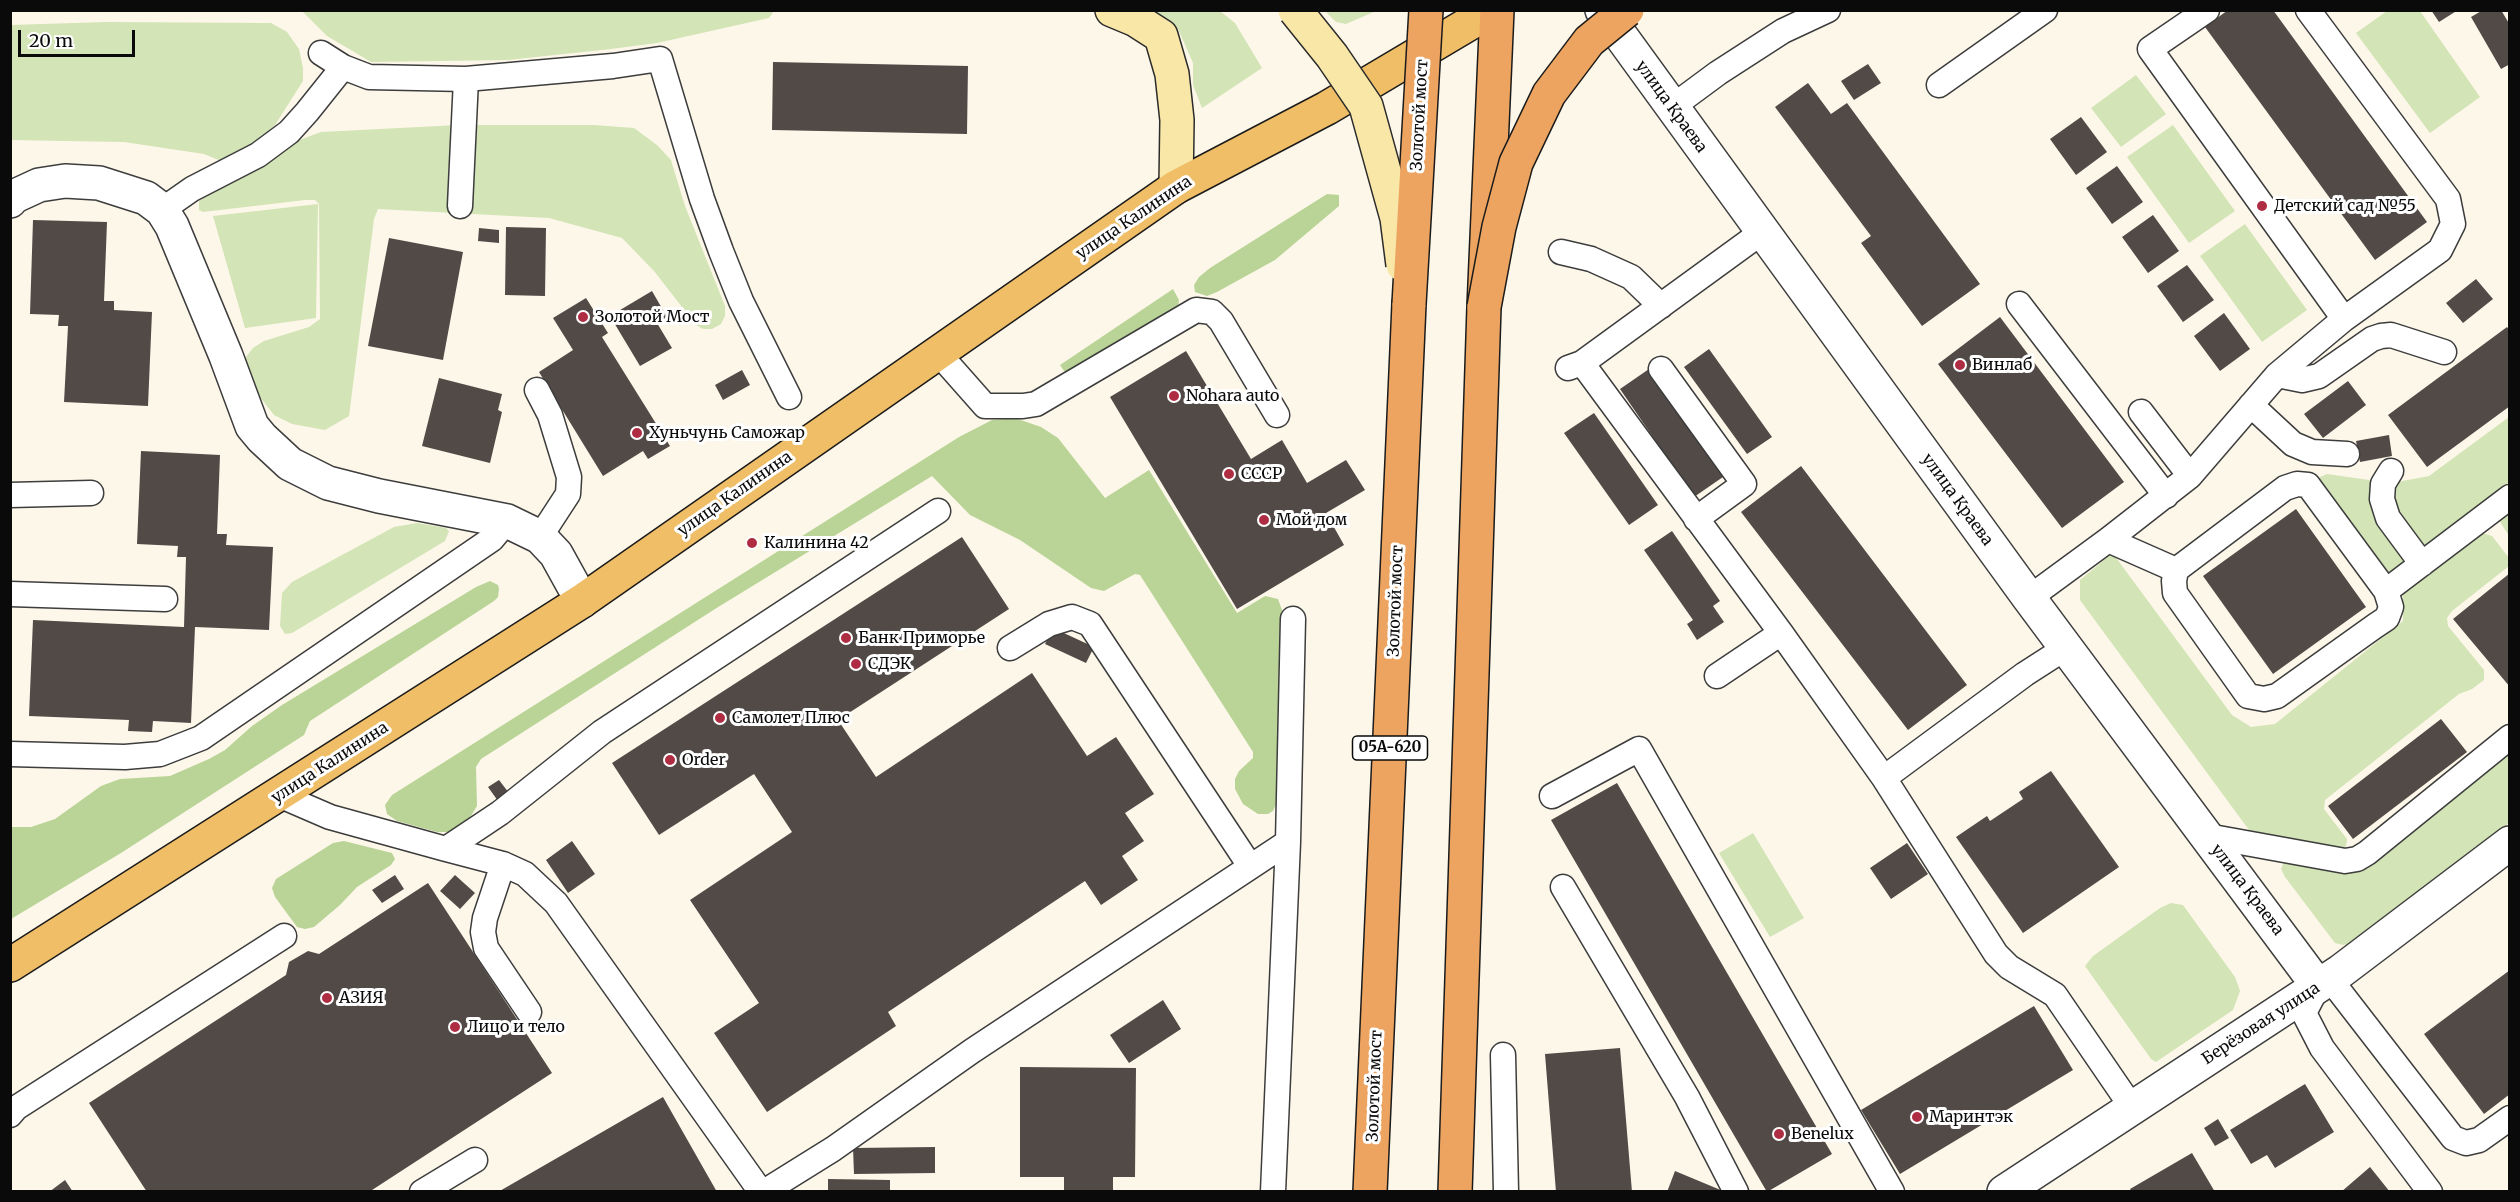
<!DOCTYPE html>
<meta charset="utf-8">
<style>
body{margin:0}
#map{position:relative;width:2520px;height:1202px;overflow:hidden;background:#fdf7e9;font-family:Merriweather,serif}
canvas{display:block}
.frame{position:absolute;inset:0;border:12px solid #0a0a0a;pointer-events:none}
.scale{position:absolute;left:18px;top:30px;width:117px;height:27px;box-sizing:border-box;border:3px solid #0a0a0a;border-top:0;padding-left:8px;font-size:18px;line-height:21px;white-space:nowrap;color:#0a0a0a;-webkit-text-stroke:4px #fff;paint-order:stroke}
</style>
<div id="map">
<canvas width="2520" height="1202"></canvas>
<div class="frame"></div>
<div class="scale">20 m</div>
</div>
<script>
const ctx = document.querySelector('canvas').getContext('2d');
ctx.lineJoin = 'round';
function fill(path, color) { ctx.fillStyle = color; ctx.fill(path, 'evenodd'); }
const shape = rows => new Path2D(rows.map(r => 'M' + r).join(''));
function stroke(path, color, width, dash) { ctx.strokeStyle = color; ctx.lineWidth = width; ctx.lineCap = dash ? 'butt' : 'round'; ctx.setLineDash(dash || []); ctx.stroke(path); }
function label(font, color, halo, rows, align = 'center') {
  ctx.font = font + ' Merriweather,serif'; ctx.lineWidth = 6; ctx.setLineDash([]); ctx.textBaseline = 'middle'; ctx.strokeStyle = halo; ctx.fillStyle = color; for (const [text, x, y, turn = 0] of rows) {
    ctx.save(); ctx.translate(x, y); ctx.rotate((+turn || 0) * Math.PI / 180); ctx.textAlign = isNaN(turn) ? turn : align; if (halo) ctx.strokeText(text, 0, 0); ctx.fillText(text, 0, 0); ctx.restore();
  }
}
fill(shape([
 [302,11,773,10,774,11,769,18,657,43,611,49,508,60,371,62,327,36],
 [1156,11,1220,11,1235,23,1262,68,1202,108,1193,85,1193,63,1178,29],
 [1325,11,1376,11,1346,24,1336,22],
 [2387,11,2420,11,2480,97,2430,133,2356,33],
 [106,22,271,23,287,32,299,49,303,68,303,81,275,125,250,148,221,161,204,154,124,142,11,140,10,25],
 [2136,75,2166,114,2121,147,2091,108],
 [458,125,594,125,634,128,657,145,671,160,685,206,725,306,725,316,721,324,712,329,703,329,696,325,654,271,622,238,549,218,378,209,374,219,349,416,325,430,292,424,274,415,253,388,246,371,246,357,253,348,264,341,309,327,320,319,319,204,315,200,305,200,203,212,199,210,199,201,294,142,321,132],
 [2173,125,2235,211,2189,243,2127,157],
 [318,204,316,318,245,328,213,216],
 [2245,224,2307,310,2262,342,2200,256],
 [2509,417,2509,482,2425,549,2395,516,2391,487,2397,482,2429,476],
 [2327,474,2369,480,2372,483,2408,563,2389,577,2318,483,2320,477],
 [2509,509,2509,536,2499,520],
 [417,523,446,528,449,531,445,541,292,633,285,634,280,626,282,593,292,582,394,527],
 [2479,532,2492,536,2509,558,2509,566,2452,611,2447,618,2448,626,2484,670,2484,680,2472,689,2459,694,2325,800,2324,809,2347,839,2346,846,2341,850,2255,834,2249,830,2080,600,2080,580,2109,556,2114,555,2232,715,2251,727,2275,724,2403,621,2403,593],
 [2509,748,2509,823,2351,943,2343,945,2335,943,2285,877,2281,869,2284,862,2346,869],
 [1753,833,1804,918,1770,937,1719,853],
 [2171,903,2183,905,2235,977,2240,991,2233,1010,2156,1062,2151,1059,2085,966,2093,956,2160,908]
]), '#d3e4b6');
fill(shape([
 [1327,194,1339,195,1339,206,1275,260,1217,292,1207,296,1195,292,1194,285,1199,277,1210,268],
 [1173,289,1179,300,1178,307,1174,309,1067,372,1064,371,1060,365],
 [1015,418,1041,427,1058,438,1105,498,1149,470,1237,613,1265,596,1278,599,1282,610,1277,802,1273,811,1268,814,1258,814,1243,804,1235,789,1235,779,1239,771,1253,758,1253,752,1140,575,1135,574,1104,591,1091,588,1020,540,970,515,932,476,715,609,481,759,476,767,477,806,469,819,460,826,449,832,437,832,397,821,387,814,385,805,392,795,959,437,992,420],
 [490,581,498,585,499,589,498,597,494,601,310,721,304,735,121,853,11,919,11,827,31,827,55,819,101,786,120,779,170,776,209,759,225,750,252,726,282,705,476,587],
 [344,841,392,853,395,859,391,865,357,887,340,905,314,927,305,929,297,927,275,897,272,888,276,879,333,843]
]), '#b9d496');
fill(shape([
 [2228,10,2273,10,2427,222,2375,260,2205,27],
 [2431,10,2458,10,2439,22],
 [2483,10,2501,10,2510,25,2510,64,2501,69,2471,17],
 [773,62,968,66,967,134,772,130],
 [1868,64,1881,83,1854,100,1841,81],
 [1808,83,1831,114,1847,103,1980,284,1922,326,1861,243,1871,236,1775,107],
 [2081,117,2107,152,2076,175,2050,139],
 [2117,166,2143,202,2112,224,2086,188],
 [2153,215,2179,251,2148,273,2122,237],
 [33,220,107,222,104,301,114,301,114,310,152,312,148,406,64,402,68,326,58,326,59,315,30,314],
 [506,227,546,228,545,296,505,295],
 [479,228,499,230,499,243,478,241],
 [389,238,463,252,443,360,368,346],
 [2187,265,2214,300,2183,322,2157,286],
 [2476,279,2493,299,2463,323,2446,303],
 [652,291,667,317,657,323,672,348,640,366,610,316],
 [586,298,608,333,602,337,670,446,648,459,643,451,603,476,539,372,573,350,553,318],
 [2224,313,2250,349,2220,371,2194,336],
 [2000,317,2124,482,2062,528,1938,364],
 [2507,327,2510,331,2510,406,2427,467,2388,415],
 [1709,349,1772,437,1747,454,1684,367],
 [1186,351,1251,459,1282,440,1307,483,1346,460,1365,490,1326,513,1344,545,1237,609,1110,397],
 [1649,369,1723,477,1694,497,1620,389],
 [742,370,750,385,723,400,715,385],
 [439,378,502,394,498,410,502,412,490,463,422,446],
 [2348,381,2366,405,2323,438,2304,414],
 [1594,413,1658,505,1629,525,1564,433],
 [2389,435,2392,456,2360,462,2356,441],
 [141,451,220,455,217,534,227,534,226,545,273,547,269,630,195,627,191,723,153,721,152,732,128,731,129,720,29,716,33,620,184,627,186,557,177,557,178,546,137,544],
 [1801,466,1967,685,1908,730,1741,512],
 [2296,509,2366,607,2273,674,2203,576],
 [1672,531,1720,601,1713,606,1724,622,1697,640,1687,624,1693,620,1644,550],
 [962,537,1009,609,838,720,876,777,1032,673,1087,756,1116,737,1154,794,1125,813,1144,841,1122,856,1138,880,1101,905,1085,881,888,1012,896,1026,767,1112,714,1033,759,1003,690,900,792,832,754,774,659,835,612,763],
 [2510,573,2510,687,2453,619],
 [1053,628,1094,647,1086,663,1045,644],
 [2441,719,2467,752,2353,839,2328,806],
 [2051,771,2119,867,2023,933,1956,837,1987,816,1990,821,2023,799,2019,792],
 [499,780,509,793,498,801,488,787],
 [1617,783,1832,1154,1767,1192,1551,820],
 [572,841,595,874,568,893,546,860],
 [1907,843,1928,874,1891,899,1870,868],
 [395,875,404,889,382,903,372,890],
 [455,875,475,893,460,909,440,891],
 [428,883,552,1073,369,1192,147,1192,89,1103,286,975,289,962,308,951,319,954],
 [2510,970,2510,1094,2484,1114,2424,1034],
 [1163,1000,1181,1029,1129,1063,1110,1035],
 [2034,1006,2073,1070,1900,1174,1861,1110],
 [1620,1048,1632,1192,1556,1192,1545,1054],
 [1020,1067,1136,1068,1135,1177,1113,1177,1113,1192,1064,1192,1064,1177,1020,1177],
 [2305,1084,2334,1132,2275,1168,2267,1155,2251,1164,2230,1130],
 [663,1097,717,1192,498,1192],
 [2218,1119,2229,1138,2215,1146,2204,1128],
 [935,1147,935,1173,854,1174,853,1148],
 [2192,1153,2215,1192,2132,1192,2130,1189],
 [2370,1167,2390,1192,2341,1192],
 [1675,1171,1723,1191,1723,1192,1667,1192],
 [828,1179,890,1180,890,1192,828,1192],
 [65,1180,73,1192,49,1192]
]), '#524a47');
const service = shape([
 [2207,10,2150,49,2344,319],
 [321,53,343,67,369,77,466,79,613,66,660,59,702,199,721,251,741,301,789,397],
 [1939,85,2045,10],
 [1672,107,1718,73,1783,31,1828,10],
 [460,206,466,79],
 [162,210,192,189,258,155,289,132,307,112,343,67],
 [1561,252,1591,259,1631,277,1661,306],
 [2019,304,2166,496],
 [939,354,985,406,1023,406,1036,404,1196,310,1212,312,1221,321,1277,415],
 [1582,363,1781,633,1884,778,1996,954,2009,967,2055,995,2133,1109],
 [1568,368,1582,363,1762,232],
 [1661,369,1744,484,1696,519],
 [2277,375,2302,380,2319,376,2372,339,2381,336,2391,335,2444,352],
 [537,390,550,415,569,477,568,494,540,537],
 [2251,405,2293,444,2312,452,2347,454],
 [2141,412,2190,476],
 [2391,471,2383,484,2382,499,2388,518,2422,564],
 [10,495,91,493],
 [2108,540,2190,476,2277,375,2344,319,2440,250,2453,224,2448,199,2308,10],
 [2386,591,2510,497],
 [10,594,165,599],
 [2029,598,2108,540,2176,570,2174,581,2175,593,2248,696,2264,699,2277,696,2375,626,2387,618,2391,607,2386,591,2308,485,2297,484,2285,488,2176,570],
 [1010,648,1049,624,1072,617,1090,624,1250,866],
 [1717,676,1781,633],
 [10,754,125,757,160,754,201,738,492,539,507,521],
 [1884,778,2025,674,2067,647],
 [279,795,330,817,446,849,500,813,602,732,938,511],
 [1552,796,1639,749,1892,1192],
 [2207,836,2345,861,2357,859,2367,853,2510,737],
 [446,849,503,864,525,874,556,903,761,1192],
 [503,864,485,918,483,932,486,948,529,1012],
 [1563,887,1687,1097,1736,1192],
 [2330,979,2453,1138,2466,1143,2479,1140,2510,1118],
 [2318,986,2304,1013,2322,1048,2430,1192],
 [1503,1055,1506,1192],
 [10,1115,16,1108,284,936],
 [422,1192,475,1160],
 [764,1192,833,1149,972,1051,1288,842],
 [1273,1192,1288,842,1293,619]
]);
const minor = shape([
 [1602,10,2029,598,2318,986],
 [10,201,13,197,39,185,65,181,99,183,146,198,162,210,172,226,226,356,252,426,262,438,290,464,328,483,379,496,507,521,540,537,556,554,582,601],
 [2004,1192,2341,971,2510,843]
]);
const secondary = shape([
 [1112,10,1136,20,1161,36,1172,74,1177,120,1176,187]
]);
const primary = shape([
 [10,965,582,601,1176,187,1327,108,1492,10]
]);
const trunk = shape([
 [1370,1192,1409,304],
 [1455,1192,1484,307,1497,10]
]);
stroke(service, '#3d3d3d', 27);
stroke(minor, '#3d3d3d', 36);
stroke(secondary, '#2c2c2c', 36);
stroke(primary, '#1b1b1b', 36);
stroke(trunk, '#1b1b1b', 36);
stroke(service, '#fff', 24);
stroke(minor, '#fff', 33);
stroke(secondary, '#f9e7a8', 33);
stroke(primary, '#efbe67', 33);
stroke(trunk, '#eca460', 33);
const secondaryBridge = shape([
 [1295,10,1332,56,1366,106,1397,218,1403,265]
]);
const trunkBridge = shape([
 [1409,304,1426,10],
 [1484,307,1499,227,1516,163,1549,94,1589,41,1627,10]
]);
stroke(secondaryBridge, '#2c2c2c', 36, []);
stroke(trunkBridge, '#1b1b1b', 36, []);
stroke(secondaryBridge, '#f9e7a8', 33);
stroke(trunkBridge, '#eca460', 33);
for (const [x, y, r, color] of [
 [2262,206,6,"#af2d43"],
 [583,317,6,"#af2d43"],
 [1960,365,6,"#af2d43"],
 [1174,396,6,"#af2d43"],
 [637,433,6,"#af2d43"],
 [1229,474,6,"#af2d43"],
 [1264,520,6,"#af2d43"],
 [752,543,6,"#af2d43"],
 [846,638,6,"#af2d43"],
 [856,664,6,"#af2d43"],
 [720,718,6,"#af2d43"],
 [670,760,6,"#af2d43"],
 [327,998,6,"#af2d43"],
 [455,1027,6,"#af2d43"],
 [1917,1117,6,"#af2d43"],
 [1779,1134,6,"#af2d43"]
]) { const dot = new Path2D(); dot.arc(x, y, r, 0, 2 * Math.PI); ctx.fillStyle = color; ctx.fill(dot); stroke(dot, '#fff', 2); }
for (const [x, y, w] of [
 [1390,748,75]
]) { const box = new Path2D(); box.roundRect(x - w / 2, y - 12, w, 24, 4.5); ctx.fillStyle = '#fff'; ctx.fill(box); stroke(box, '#0a0a0a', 1.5); }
label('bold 15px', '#0a0a0a', null, [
 ["05А-620",1390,748]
]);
label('16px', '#0a0a0a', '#fff', [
 ["улица Краева",1671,107,54],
 ["Золотой мост",1420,115,-87],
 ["улица Калинина",1134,218,-34],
 ["улица Калинина",735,494,-35],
 ["улица Краева",1957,500,54],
 ["Золотой мост",1396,601,-88],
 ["улица Калинина",330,763,-33],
 ["улица Краева",2247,890,53],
 ["Берёзовая улица",2261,1024,-33],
 ["Золотой мост",1375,1086,-88]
]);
label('16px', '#0a0a0a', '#fff', [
 ["Детский сад №55",2274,206],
 ["Золотой Мост",595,317],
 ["Винлаб",1972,365],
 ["Nohara auto",1186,396],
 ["Хуньчунь Саможар",649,433],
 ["СССР",1241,474],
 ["Мой дом",1276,520],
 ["Калинина 42",764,543],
 ["Банк Приморье",858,638],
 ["СДЭК",868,664],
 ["Самолет Плюс",732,718],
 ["Order",682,760],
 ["АЗИЯ",339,998],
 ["Лицо и тело",467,1027],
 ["Маринтэк",1929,1117],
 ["Benelux",1791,1134]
], 'left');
</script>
